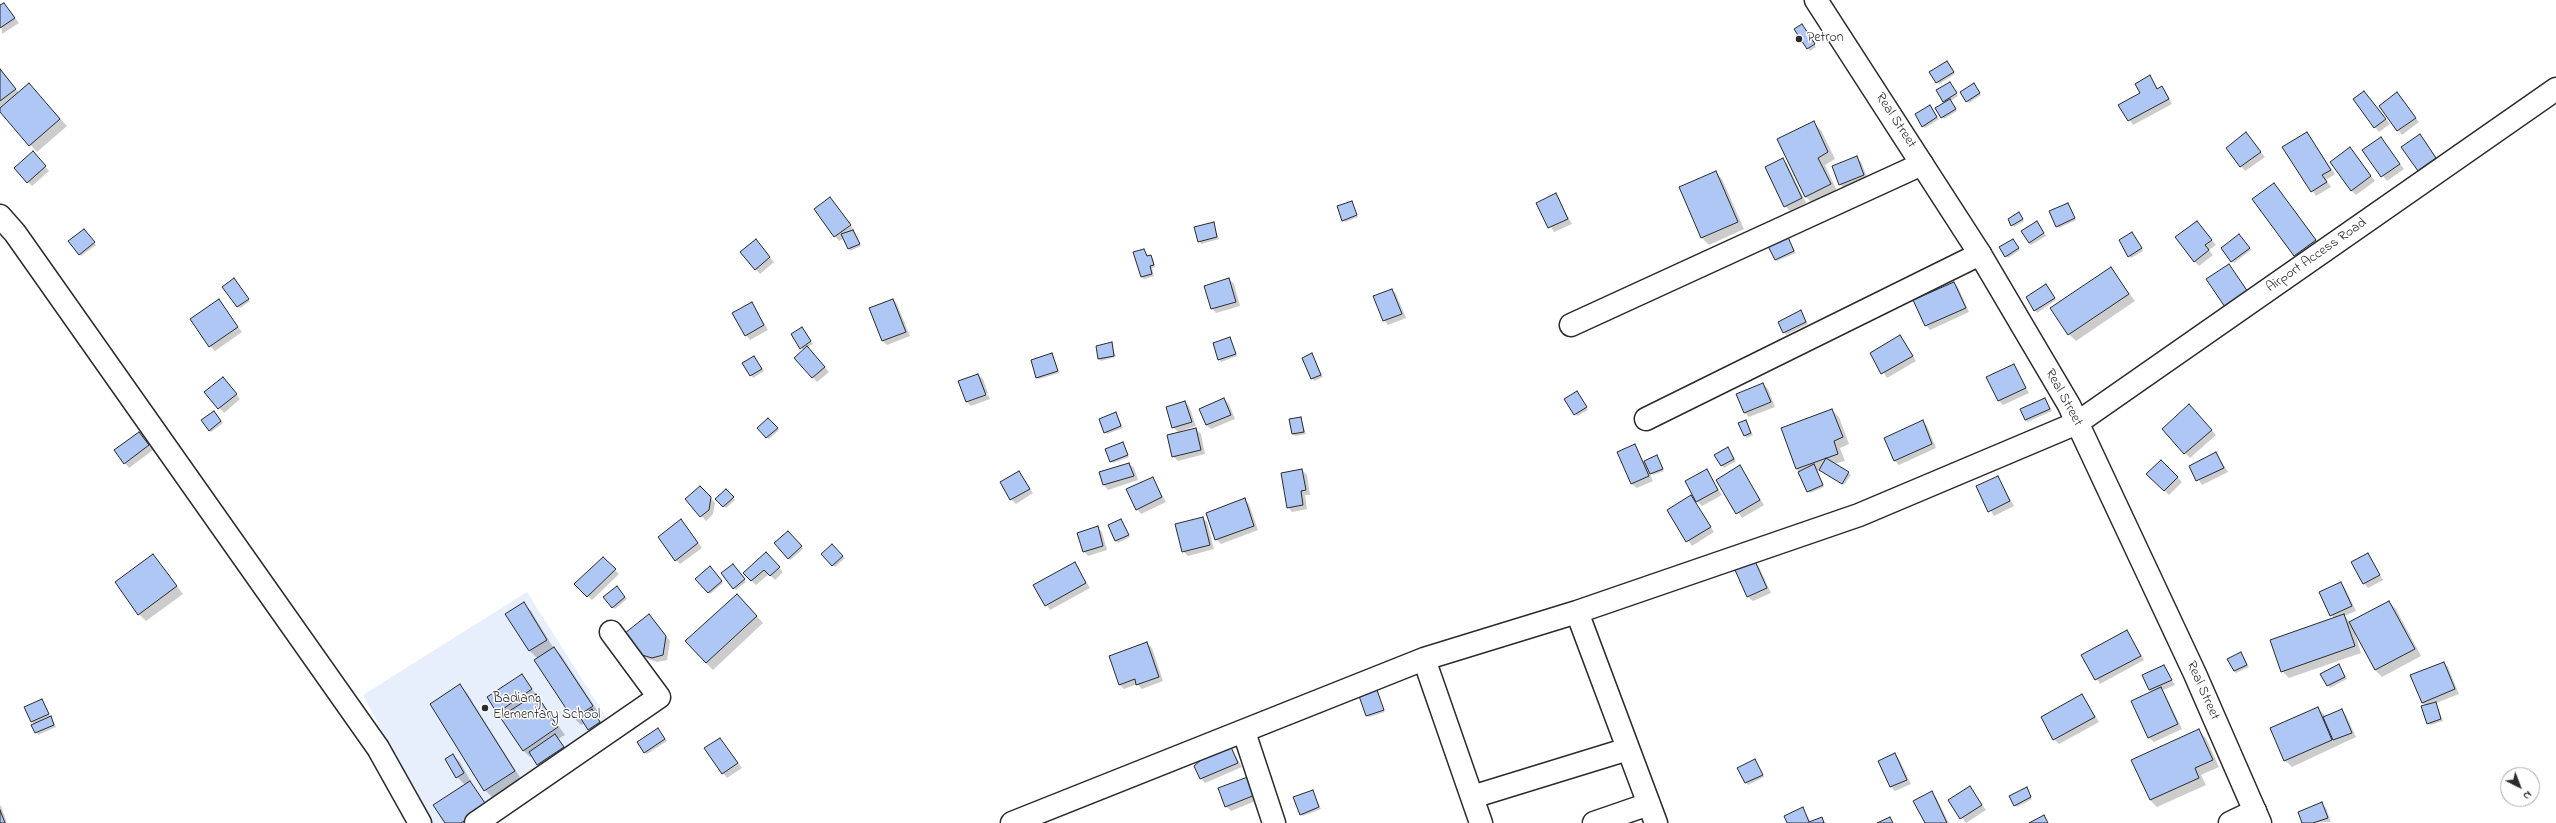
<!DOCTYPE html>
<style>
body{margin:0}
#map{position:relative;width:2556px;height:823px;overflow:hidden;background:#fff;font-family:"Indie Flower",sans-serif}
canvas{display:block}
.north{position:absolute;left:2500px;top:767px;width:40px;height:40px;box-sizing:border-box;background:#fff;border:1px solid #aaa;border-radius:50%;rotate:138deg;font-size:11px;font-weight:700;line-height:16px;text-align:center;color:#2b2b2b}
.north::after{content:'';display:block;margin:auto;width:14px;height:18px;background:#2b2b2b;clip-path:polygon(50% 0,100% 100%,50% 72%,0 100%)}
</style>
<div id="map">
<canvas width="2556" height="823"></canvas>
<div class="north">N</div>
</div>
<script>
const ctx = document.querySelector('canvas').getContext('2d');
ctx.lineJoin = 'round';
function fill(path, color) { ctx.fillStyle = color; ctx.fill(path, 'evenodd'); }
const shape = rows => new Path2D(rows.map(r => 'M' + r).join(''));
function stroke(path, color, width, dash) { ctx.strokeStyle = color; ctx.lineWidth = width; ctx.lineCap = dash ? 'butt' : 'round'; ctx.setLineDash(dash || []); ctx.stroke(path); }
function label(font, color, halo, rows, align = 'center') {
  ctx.font = font + ' "Indie Flower",sans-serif'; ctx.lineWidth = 3; ctx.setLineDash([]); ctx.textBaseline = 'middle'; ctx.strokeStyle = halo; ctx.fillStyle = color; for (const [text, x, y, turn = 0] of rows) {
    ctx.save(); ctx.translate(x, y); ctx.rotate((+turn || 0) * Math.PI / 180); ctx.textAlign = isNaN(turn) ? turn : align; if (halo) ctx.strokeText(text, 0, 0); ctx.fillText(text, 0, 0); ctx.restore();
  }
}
fill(shape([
 [527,592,609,722,464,823,432,823,363,695]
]), '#e7eefc');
fill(shape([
 [4,4,19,23,2,34,0,7],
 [1803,28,1816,47,1810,51,1795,30],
 [1949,64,1955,74,1939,84,1931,72],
 [0,68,19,93,29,84,67,126,37,152,1,112,0,113],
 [2150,77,2159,90,2162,88,2166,92,2172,104,2133,125,2120,105,2142,93],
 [1950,83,1958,96,1950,101,1957,111,1944,119,1942,117,1946,103,1944,101],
 [1975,87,1981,95,1969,103,1967,101],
 [2364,92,2390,124,2379,132,2375,127],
 [2397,94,2419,122,2402,135,2380,106],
 [1930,106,1939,119,1925,128,1923,126],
 [1814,123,1821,130,1835,159,1825,165,1837,191,1812,203,1805,196],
 [2307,133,2335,174,2326,180,2331,187,2316,196,2284,148],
 [2246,134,2265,157,2245,171,2227,148],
 [2381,138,2404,169,2387,181,2363,150],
 [2424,140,2440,163,2423,175,2419,170],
 [2354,153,2375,181,2356,195,2351,190],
 [37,157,49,171,32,186,28,182],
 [1856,157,1861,162,1868,179,1845,189,1840,184],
 [1783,160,1787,164,1806,203,1790,211,1785,206],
 [1715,172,1722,179,1744,229,1709,245,1702,238,1680,188],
 [2274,184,2322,247,2302,262,2295,255],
 [1556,195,1572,224,1554,232,1537,203],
 [830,198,854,230,861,246,850,251,844,238,839,241,835,236,815,209],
 [1351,202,1358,217,1345,222,1343,220],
 [2069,206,2076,220,2059,228,2057,226],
 [2020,216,2024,221,2014,227,2009,220],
 [2197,222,2216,245,2209,250,2213,255,2199,266,2194,261],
 [1213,223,1219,239,1201,244,1195,228],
 [2038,224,2046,236,2031,245,2029,243],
 [86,232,96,245,81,256,79,254],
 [2134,236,2143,251,2131,258,2129,256],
 [2241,237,2251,250,2234,263,2232,261],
 [1788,238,1796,253,1777,261,1775,259],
 [2015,242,2020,250,2008,258,2006,256],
 [760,245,774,262,760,274,756,269],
 [1144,250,1148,257,1153,258,1155,267,1152,268,1154,276,1144,279,1142,277],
 [2229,265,2252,297,2226,306],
 [2111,269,2135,301,2076,341,2069,334],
 [1229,279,1234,284,1240,306,1216,313,1212,308],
 [236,282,250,301,240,308,238,306],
 [1954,283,1958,287,1969,312,1930,330,1926,325],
 [2048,287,2056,300,2037,313,2027,298],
 [1392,290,1396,294,1406,318,1388,325,1384,320],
 [893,300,897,304,910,336,887,345,883,341,870,309],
 [219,301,242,332,215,351,210,346],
 [752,303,768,330,750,340,746,335],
 [1801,311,1808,324,1786,335,1779,322],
 [804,330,813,344,807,347,829,372,817,382,796,358,804,351,792,335],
 [1900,336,1916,361,1887,378,1871,353],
 [1230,338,1237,356,1221,362,1214,343],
 [1112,344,1116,357,1101,361,1099,359],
 [1312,354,1323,377,1314,381,1303,358],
 [1052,355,1059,373,1039,379,1037,377],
 [754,357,764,371,753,378,744,364],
 [2014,365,2029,393,2003,405,1999,401],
 [978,375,983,379,988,393,967,400,967,402,988,395,990,399,971,406,966,401],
 [227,383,240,399,224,413,206,392],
 [1763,384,1768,389,1775,407,1749,417,1745,413,1737,395],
 [1579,394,1588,410,1577,416,1566,399],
 [1224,399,1229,404,1235,419,1211,429,1206,425],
 [2045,399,2052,411,2027,422,2025,420],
 [1185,402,1189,406,1196,426,1178,432,1173,427],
 [1832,410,1839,417,1849,444,1840,448,1845,461,1834,464,1851,475,1844,485,1821,469,1817,471,1824,487,1810,493,1797,469,1782,429],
 [2193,410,2216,435,2190,458,2163,429],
 [1116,413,1123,428,1107,434,1105,432],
 [216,414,223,423,211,432,209,430],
 [1301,418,1306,434,1295,436,1293,434],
 [768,419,779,430,769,439,758,428],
 [1745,421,1753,435,1747,438,1745,436],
 [1922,422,1927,426,1936,448,1899,465,1894,460],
 [1196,429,1201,434,1205,454,1178,461,1173,456],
 [139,433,153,450,129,468,125,463],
 [1123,443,1129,457,1113,463,1111,461],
 [1635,445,1644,462,1657,456,1664,471,1653,475,1649,471,1653,481,1637,488,1632,484],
 [1728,449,1736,461,1724,468,1716,455],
 [2216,453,2228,472,2202,485,2190,466],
 [2161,461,2182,482,2169,495,2148,474],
 [1129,464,1134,468,1138,480,1108,490,1104,485,1100,473],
 [1740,467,1764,505,1742,518,1718,480],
 [1302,470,1307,475,1310,495,1305,495,1307,509,1292,512,1288,507],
 [1707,471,1722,495,1702,506,1697,501],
 [1019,472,1033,493,1016,504,1011,499],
 [1998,477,2014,506,1994,516,1977,487],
 [1152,478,1166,502,1141,514,1137,509],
 [726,490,735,500,726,508,717,499],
 [705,491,715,503,713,514,706,521,686,499],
 [1691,497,1714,532,1692,546,1668,510],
 [1244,500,1249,504,1258,530,1221,544,1216,539],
 [1202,518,1207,522,1214,549,1188,556,1183,551],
 [1121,520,1130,537,1118,543,1116,541],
 [685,525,702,548,680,564,676,560],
 [1098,528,1102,532,1107,550,1088,556,1084,551],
 [788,532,803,549,790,560,775,544],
 [832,545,845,558,835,567,822,554],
 [2368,554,2383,580,2368,588,2364,583],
 [153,555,183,594,146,621,139,614],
 [603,558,619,574,592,600,576,584],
 [770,558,783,572,775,580,769,574,756,585,744,573],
 [1754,562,1759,567,1771,593,1753,601,1748,597,1736,571],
 [1074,563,1090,588,1050,610,1035,586],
 [734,567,746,582,736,590,734,588],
 [711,570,723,583,710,594,697,579],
 [2341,583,2345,588,2356,611,2344,616,2351,623,2389,602,2396,609,2421,656,2382,677,2375,670,2354,630,2361,653,2289,678,2282,671,2334,619,2321,592],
 [618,589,627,599,615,609,613,607],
 [744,602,763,623,713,670,706,663],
 [524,604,531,611,553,647,561,655,599,713,596,715,606,729,596,736,585,723,581,725,574,718,537,658,530,651],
 [654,620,670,641,667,660,657,662,648,659,643,654],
 [2127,631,2144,660,2100,684,2083,655],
 [1147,643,1152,648,1163,681,1142,689,1137,684,1124,689,1119,684],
 [2241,653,2249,667,2236,673,2234,671],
 [2444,663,2448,667,2459,694,2436,703,2443,721,2430,725,2426,706,2422,703],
 [2339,665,2347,679,2330,688,2321,674],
 [2164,666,2175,685,2163,690,2182,729,2154,742,2149,738,2132,702,2152,692,2143,675],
 [522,675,565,735,558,739,570,755,545,771,533,756,530,757,523,750,498,712],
 [460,686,467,693,521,779,492,797,485,790],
 [1377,692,1385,712,1369,717,1367,715],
 [2082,695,2099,722,2059,744,2054,739],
 [42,700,56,727,38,735,32,721],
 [2318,708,2326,717,2342,711,2346,715,2356,737,2292,767,2285,760],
 [658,729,667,741,647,754,645,752],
 [2199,731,2206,738,2219,767,2201,775,2206,785,2157,807,2150,800,2133,761],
 [720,739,742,768,727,778,706,749],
 [1231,748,1242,767,1205,783,1201,778],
 [453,755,460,762,470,780,469,781,493,814,479,823,446,823,465,785,457,777],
 [1895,755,1899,759,1911,784,1895,791,1891,787,1879,762],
 [1756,762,1764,777,1748,785,1739,768],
 [1252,776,1263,798,1231,811,1226,806],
 [1969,787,1986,810,1966,823,1949,801],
 [2026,789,2032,799,2017,807,2015,805],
 [1312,791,1321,809,1303,816,1301,814],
 [1931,793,1936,797,1949,823,1926,823],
 [2321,803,2326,808,2331,822,2303,823],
 [0,805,1,806,7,823,0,823],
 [1803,809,1811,822,1821,818,1826,823,1788,823]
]), '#0003');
const building = shape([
 [4,3,15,18,0,28,0,5,4,3],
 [1802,24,1815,44,1807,49,1794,29,1802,24],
 [1947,61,1954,72,1936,83,1929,72,1947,61],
 [0,69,16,89,0,101,0,69],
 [2150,75,2157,89,2162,86,2169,99,2128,121,2118,105,2140,93,2135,84,2150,75],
 [1950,82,1957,93,1943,102,1936,90,1950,82],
 [29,83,60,119,29,146,0,112,0,108,29,83],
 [1974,83,1980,93,1966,102,1960,92,1974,83],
 [2364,91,2386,119,2374,128,2353,99,2364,91],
 [2397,92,2416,118,2397,131,2379,106,2397,92],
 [1950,99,1956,109,1941,118,1935,108,1950,99],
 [1930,105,1937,117,1922,127,1915,114,1930,105],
 [1814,121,1828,152,1818,158,1831,184,1805,197,1777,139,1814,121],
 [2246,132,2261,152,2240,167,2226,148,2246,132],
 [2307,132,2331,170,2322,175,2327,182,2311,192,2282,147,2307,132],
 [2420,134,2436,158,2418,171,2401,147,2420,134],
 [2381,137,2400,164,2381,177,2362,150,2381,137],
 [2350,147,2371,176,2351,191,2330,162,2350,147],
 [33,151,46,166,27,183,14,168,33,151],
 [1857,156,1864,175,1839,185,1832,166,1857,156],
 [1783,158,1802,198,1784,207,1765,167,1783,158],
 [1716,171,1738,222,1701,238,1679,187,1716,171],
 [2274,183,2316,240,2294,256,2252,199,2274,183],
 [1556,193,1568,219,1548,228,1536,203,1556,193],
 [830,197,851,225,834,237,814,209,830,197],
 [1352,201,1357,215,1342,221,1337,206,1352,201],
 [2068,203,2075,218,2056,227,2049,211,2068,203],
 [2019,212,2023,219,2011,226,2008,219,2019,212],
 [2037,221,2044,233,2029,243,2021,231,2037,221],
 [2197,221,2212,240,2205,245,2209,250,2194,262,2175,237,2197,221],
 [1214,222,1217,237,1198,242,1194,227,1214,222],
 [84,229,95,242,79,255,68,241,84,229],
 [853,230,860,244,848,249,841,234,853,230],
 [2132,232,2142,248,2128,257,2119,240,2132,232],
 [2239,234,2250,248,2231,262,2221,248,2239,234],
 [1788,237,1794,251,1775,260,1768,246,1788,237],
 [756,239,770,257,755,270,740,252,756,239],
 [2013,239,2019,248,2005,257,1999,247,2013,239],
 [1144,249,1147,256,1151,255,1154,265,1150,266,1152,274,1141,277,1133,252,1144,249],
 [2229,264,2248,292,2225,307,2206,279,2229,264],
 [2111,267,2129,294,2068,335,2050,308,2111,267],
 [234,278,249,299,237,307,222,287,234,278],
 [1229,278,1236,302,1211,309,1204,286,1229,278],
 [1954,282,1966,308,1925,326,1913,300,1954,282],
 [2046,284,2055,298,2034,311,2026,297,2046,284],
 [1392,289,1402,314,1383,321,1373,296,1392,289],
 [219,299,238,327,209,347,190,319,219,299],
 [893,299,906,332,882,341,869,308,893,299],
 [752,302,764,325,745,336,732,313,752,302],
 [1801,310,1806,322,1783,333,1778,322,1801,310],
 [802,327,811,341,800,349,791,334,802,327],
 [1900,335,1913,356,1881,374,1870,353,1900,335],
 [1230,337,1236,354,1218,360,1213,343,1230,337],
 [1112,342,1114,356,1098,359,1096,346,1112,342],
 [807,346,825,367,812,378,794,358,807,346],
 [1052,353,1058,371,1036,378,1031,360,1052,353],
 [1312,353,1321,375,1311,379,1302,358,1312,353],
 [754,356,762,369,750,376,742,363,754,356],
 [2014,364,2026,388,1998,401,1986,377,2014,364],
 [978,374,986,395,966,402,958,381,978,374],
 [223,377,237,394,218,409,204,392,223,377],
 [1763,383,1771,402,1744,413,1736,394,1763,383],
 [1577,391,1587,407,1574,415,1564,399,1577,391],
 [1224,398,1231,415,1206,425,1199,409,1224,398],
 [2045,398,2050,409,2025,420,2020,409,2045,398],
 [1185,401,1192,422,1172,428,1166,407,1185,401],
 [2189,404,2212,430,2184,454,2162,429,2189,404],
 [1832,409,1843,437,1834,441,1838,454,1796,469,1781,428,1832,409],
 [214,411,221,421,209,431,201,420,214,411],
 [1116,412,1121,426,1104,433,1099,419,1116,412],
 [1301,417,1304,432,1292,434,1289,419,1301,417],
 [768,418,778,428,766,438,757,428,768,418],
 [1746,420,1751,433,1744,436,1738,423,1746,420],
 [1923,420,1932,444,1894,461,1884,438,1923,420],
 [1196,428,1201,450,1172,457,1167,435,1196,428],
 [139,432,149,445,124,464,114,450,139,432],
 [1123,442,1128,455,1110,462,1105,449,1123,442],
 [1635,444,1649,476,1631,484,1617,452,1635,444],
 [1728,447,1734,459,1721,466,1714,455,1728,447],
 [2216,452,2224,468,2196,481,2189,466,2216,452],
 [1657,455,1663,469,1650,474,1644,461,1657,455],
 [1826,458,1849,472,1842,484,1819,470,1826,458],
 [2161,460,2178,477,2164,491,2146,474,2161,460],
 [1129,463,1134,476,1103,485,1099,472,1129,463],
 [1814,464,1823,485,1807,492,1798,472,1814,464],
 [1740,465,1760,500,1736,514,1716,480,1740,465],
 [1302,469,1306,490,1301,491,1303,505,1287,508,1281,473,1302,469],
 [1707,469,1718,490,1696,502,1685,481,1707,469],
 [1019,471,1030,489,1010,500,1000,482,1019,471],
 [1998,476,2010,501,1988,512,1976,486,1998,476],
 [1153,477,1162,497,1136,510,1126,489,1153,477],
 [700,486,711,497,709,510,700,517,685,499,700,486],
 [726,489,734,497,723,507,715,499,726,489],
 [1691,495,1711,527,1686,542,1667,510,1691,495],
 [1245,498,1254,526,1215,540,1206,513,1245,498],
 [1203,517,1210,545,1182,552,1175,524,1203,517],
 [681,519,698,543,675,561,658,537,681,519],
 [1121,519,1129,535,1115,541,1108,525,1121,519],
 [1098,526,1103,546,1083,552,1077,533,1098,526],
 [788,531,802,546,788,559,774,543,788,531],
 [832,544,843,556,832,566,821,554,832,544],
 [766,552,780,567,770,576,764,570,751,581,743,573,766,552],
 [2368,553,2380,575,2363,584,2351,562,2368,553],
 [153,554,177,586,138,615,115,582,153,554],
 [603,557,616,569,587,597,574,584,603,557],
 [1755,561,1767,588,1747,597,1735,570,1755,561],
 [1075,562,1086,583,1045,606,1033,585,1075,562],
 [733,564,745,579,733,589,721,573,733,564],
 [710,566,722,581,708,593,695,579,710,566],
 [2341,582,2352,606,2330,616,2319,592,2341,582],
 [617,586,625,597,612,608,603,597,617,586],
 [737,594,757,616,706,663,685,641,737,594],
 [2389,601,2415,649,2375,670,2349,622,2389,601],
 [524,602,547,640,529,651,505,614,524,602],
 [649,614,666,636,663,655,652,658,642,655,625,633,649,614],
 [2344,614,2355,646,2281,672,2270,640,2344,614],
 [2127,630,2141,656,2095,680,2081,655,2127,630],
 [1147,642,1159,677,1136,685,1135,679,1119,685,1109,656,1147,642],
 [554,647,593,706,573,719,534,660,554,647],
 [2241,652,2247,665,2234,671,2227,659,2241,652],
 [2444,662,2455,689,2422,703,2410,675,2444,662],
 [2339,664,2345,677,2327,686,2320,674,2339,664],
 [2164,665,2172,680,2149,690,2142,675,2164,665],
 [522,674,532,689,497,713,487,697,522,674],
 [460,684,515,771,484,791,430,704,460,684],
 [2161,687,2178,724,2148,738,2131,701,2161,687],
 [1377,690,1384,710,1366,716,1359,696,1377,690],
 [536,694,558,727,523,751,500,717,536,694],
 [2082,694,2095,717,2053,740,2041,717,2082,694],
 [42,699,49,714,31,722,24,707,42,699],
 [2436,702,2441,719,2427,724,2421,706,2436,702],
 [2318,707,2332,740,2284,761,2270,728,2318,707],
 [592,709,600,722,588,730,580,717,592,709],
 [2342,709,2352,733,2333,740,2323,717,2342,709],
 [51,716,54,725,35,733,31,725,51,716],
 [658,728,665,739,644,753,637,742,658,728],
 [2199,729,2213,760,2195,768,2199,778,2150,800,2131,760,2199,729],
 [555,734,564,747,537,765,529,752,555,734],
 [720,738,738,763,722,774,704,748,720,738],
 [1231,747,1238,763,1200,779,1194,766,1201,760,1231,747],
 [1895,753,1907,780,1890,787,1878,761,1895,753],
 [453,754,464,773,456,778,445,759,453,754],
 [1755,759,1763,775,1745,783,1737,768,1755,759],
 [1253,775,1260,793,1225,807,1218,788,1253,775],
 [470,781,487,806,461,823,445,823,433,805,470,781],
 [1970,786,1982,805,1960,819,1948,800,1970,786],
 [2027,787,2031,797,2014,806,2009,796,2027,787],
 [1313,790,1319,807,1300,815,1293,797,1313,790],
 [1932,791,1947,823,1925,823,1913,801,1932,791],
 [2322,802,2328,818,2313,823,2302,823,2298,812,2322,802],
 [1803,807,1809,822,1822,817,1824,823,1787,823,1784,816,1803,807],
 [0,810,5,823,0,823,0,810],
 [2044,815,2048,823,2029,823,2044,815],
 [1890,817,1893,823,1877,823,1890,817]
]);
fill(building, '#afc7f5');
stroke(building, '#2b2b2b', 1);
const minor = shape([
 [0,216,15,233,378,748,420,823],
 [1571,325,1922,164],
 [1646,419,1980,254],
 [1577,612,1656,823],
 [1424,659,1481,823],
 [1244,732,1274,823],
 [1472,797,1628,749],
 [476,823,659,697,611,632],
 [1012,823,1424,659,1577,612,1859,515,2077,423,2556,89],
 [1594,823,1649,804],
 [2230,823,2255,811]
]);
const secondary = shape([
 [1816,0,1980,254,2069,405,2195,674,2260,823]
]);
stroke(minor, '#2b2b2b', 25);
stroke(secondary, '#2b2b2b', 25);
stroke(minor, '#fff', 22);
stroke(secondary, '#fff', 22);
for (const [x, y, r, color] of [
 [1799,39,4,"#2b2b2b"],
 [485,708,4,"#2b2b2b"]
]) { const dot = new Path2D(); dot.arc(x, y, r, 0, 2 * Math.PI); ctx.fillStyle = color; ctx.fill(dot); stroke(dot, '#fff', 1.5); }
label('14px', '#2b2b2b', '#fff', [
 ["Petron",1807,39],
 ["Badiang",493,700],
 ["Elementary School",493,716]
], 'left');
label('14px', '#2b2b2b', '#fff', [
 ["Real Street",1895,121,57],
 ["Airport Access Road",2317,256,-35],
 ["Real Street",2063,398,61],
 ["Real Street",2202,691,66]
]);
</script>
